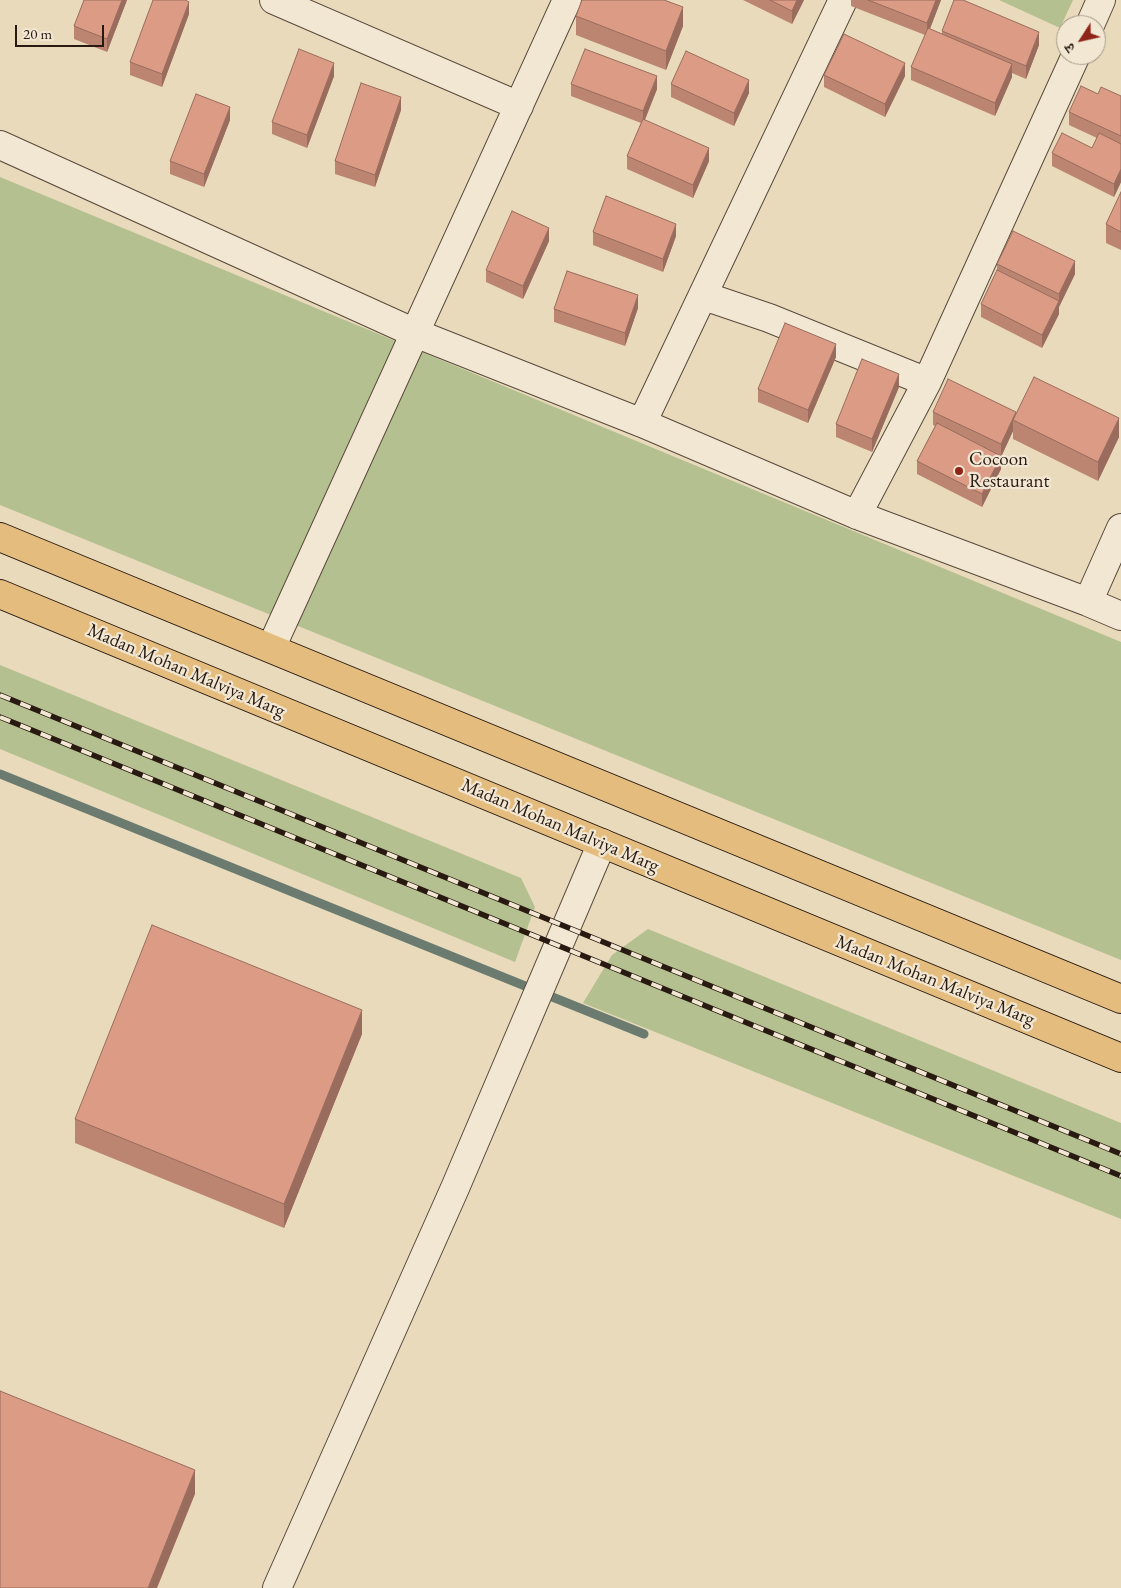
<!DOCTYPE html>
<meta charset="utf-8">
<style>
body{margin:0}
#map{position:relative;width:1121px;height:1588px;overflow:hidden;background:#e9dabb;font-family:"EB Garamond","Noto Serif Devanagari",serif}
canvas{display:block}
.north{position:absolute;left:1056px;top:15px;width:50px;height:50px;box-sizing:border-box;background:#f1e7d3;border:1px solid #a19585;border-radius:50%;rotate:235deg;font-size:14px;font-weight:700;line-height:20px;text-align:center;color:#291a11}
.north::after{content:'';display:block;margin:auto;width:18px;height:22px;background:#8f2418;clip-path:polygon(50% 0,100% 100%,50% 72%,0 100%)}
.scale{position:absolute;left:15px;top:25px;width:89px;height:22px;box-sizing:border-box;border:2px solid #291a11;border-top:0;padding-left:6px;font-size:15px;line-height:18px;white-space:nowrap;color:#291a11;-webkit-text-stroke:4px #f1e7d3;paint-order:stroke}
</style>
<div id="map">
<canvas width="1121" height="1588"></canvas>
<div class="north">उ</div>
<div class="scale">20 m</div>
</div>
<script>
const ctx = document.querySelector('canvas').getContext('2d');
ctx.lineJoin = 'round';
function fill(path, color) { ctx.fillStyle = color; ctx.fill(path, 'evenodd'); }
const shape = rows => new Path2D(rows.map(r => 'M' + r).join(''));
function stroke(path, color, width, dash) { ctx.strokeStyle = color; ctx.lineWidth = width; ctx.lineCap = dash ? 'butt' : 'round'; ctx.setLineDash(dash || []); ctx.stroke(path); }
function label(font, color, halo, rows, align = 'center') {
  ctx.font = font + ' "EB Garamond",serif'; ctx.lineWidth = 4.5; ctx.setLineDash([]); ctx.textBaseline = 'middle'; ctx.strokeStyle = halo; ctx.fillStyle = color; for (const [text, x, y, turn = 0] of rows) {
    ctx.save(); ctx.translate(x, y); ctx.rotate((+turn || 0) * Math.PI / 180); ctx.textAlign = isNaN(turn) ? turn : align; if (halo) ctx.strokeText(text, 0, 0); ctx.fillText(text, 0, 0); ctx.restore();
  }
}
fill(shape([
 [999,0,1073,0,1060,28],
 [0,177,1121,642,1121,960,0,505],
 [0,665,521,878,535,907,515,962,0,749],
 [648,929,1121,1123,1121,1219,583,1003,612,955]
]), '#b5c091');
stroke(shape([
 [0,774,644,1034]
]), '#6b7b70', 9);
const minor = shape([
 [274,0,519,106],
 [1090,25,1101,0],
 [0,145,415,333,642,423,857,515,1088,602,1121,616],
 [704,296,769,318,927,382],
 [642,423,843,0],
 [857,515,927,382,1076,55],
 [1088,602,1121,528],
 [271,648,567,0],
 [277,1588,455,1188,602,843]
]);
const major = shape([
 [0,537,1121,999],
 [0,594,1121,1058]
]);
stroke(minor, '#594a3c', 30);
stroke(major, '#291a11', 30);
stroke(minor, '#f1e7d3', 28);
stroke(major, '#e4bd7e', 28);
const rail = shape([
 [0,695,1121,1154],
 [0,717,1121,1176]
]);
stroke(rail, '#291a11', 5.5);
stroke(rail, '#f1e7d3', 4, [11]);
fill(shape([
 [127,0,107,52,74,39,74,26],
 [743,0,804,0,792,24],
 [851,0,941,0,930,29,942,34,942,31,1039,45,1026,79,1012,73,1012,77,995,116,911,80,911,67,925,35,851,6],
 [189,14,162,87,130,75,130,62],
 [576,16,683,26,666,70,576,35],
 [824,75,905,76,885,117,824,87],
 [334,76,307,148,272,134,272,122],
 [571,84,657,89,645,120,709,161,693,198,627,169,627,156,641,123,571,96],
 [671,84,749,93,734,126,671,97],
 [1098,94,1121,96,1121,182,1114,197,1052,166,1052,153,1092,148,1097,138,1069,125,1069,112],
 [401,110,375,187,335,174,335,161],
 [230,120,204,187,170,174,170,161],
 [1121,192,1121,250,1106,243,1106,224],
 [593,232,676,236,663,272,593,245],
 [549,241,523,299,486,282,486,270],
 [997,264,1075,274,1059,307,1059,314,1042,348,981,317,981,304,997,271],
 [638,308,625,346,554,322,554,309],
 [836,357,808,423,758,402,758,389],
 [899,387,872,452,836,437,836,424],
 [933,412,1016,415,1119,437,1098,481,1013,439,1013,431,1001,457,1001,469,982,507,917,474,917,461,935,426,933,425],
 [362,1034,284,1228,75,1143,75,1119]
]), '#bc8572');
fill(shape([
 [122,0,127,0,107,52,107,39],
 [797,0,804,0,792,24,792,11],
 [936,0,941,0,927,36,927,23],
 [189,2,189,14,162,87,162,74],
 [683,7,683,26,666,70,666,51],
 [1039,32,1039,45,1026,79,1026,66],
 [334,63,334,76,307,148,307,135],
 [905,63,905,76,885,117,885,104],
 [1012,64,1012,77,995,116,995,103],
 [657,76,657,89,643,124,643,111],
 [749,80,749,93,734,126,734,113],
 [401,97,401,110,375,187,375,175],
 [230,107,230,120,204,187,204,174],
 [709,148,709,161,693,198,693,185],
 [1121,169,1121,182,1114,197,1114,184],
 [676,224,676,236,663,272,663,259],
 [549,228,549,241,523,299,523,286],
 [1075,261,1075,274,1059,307,1059,294],
 [638,295,638,308,625,346,625,333],
 [1059,301,1059,314,1042,348,1042,335],
 [836,344,836,357,808,423,808,410],
 [899,374,899,387,872,452,872,439],
 [1016,412,1016,422,1013,420,1013,431,1001,457,1001,469,982,507,982,494,1001,456,1001,444],
 [1119,418,1119,437,1098,481,1098,462],
 [362,1010,362,1034,284,1228,284,1204],
 [195,1470,195,1494,157,1588,148,1588]
]), '#996c5d');
const building = shape([
 [84,0,122,0,107,39,74,26,84,0],
 [153,0,185,0,189,2,162,74,130,62,153,0],
 [582,0,664,0,683,7,666,51,576,16,582,0],
 [770,0,797,0,792,11,770,0],
 [868,0,936,0,927,23,868,0],
 [954,0,963,0,1039,32,1026,66,942,31,954,0],
 [928,28,1012,64,995,103,911,67,928,28],
 [844,34,905,63,885,104,824,75,844,34],
 [299,49,334,63,307,135,272,122,299,49],
 [585,49,657,76,643,111,571,84,585,49],
 [686,51,749,80,734,113,671,84,686,51],
 [361,83,401,97,375,175,335,161,361,83],
 [1081,86,1098,94,1101,87,1121,96,1121,136,1069,112,1081,86],
 [196,94,230,107,204,174,170,161,196,94],
 [643,119,709,148,693,185,627,156,643,119],
 [1062,133,1092,148,1099,133,1121,144,1121,169,1114,184,1052,153,1062,133],
 [1121,192,1121,232,1106,224,1121,192],
 [606,196,676,224,663,259,593,232,606,196],
 [512,211,549,228,523,286,486,270,512,211],
 [1013,231,1075,261,1059,294,997,264,1013,231],
 [997,270,1059,301,1042,335,981,304,997,270],
 [567,271,638,295,625,333,554,309,567,271],
 [785,323,836,344,808,410,758,389,785,323],
 [862,359,899,374,872,439,836,424,862,359],
 [1034,377,1119,418,1098,462,1013,420,1034,377],
 [948,379,1016,412,1001,444,933,412,948,379],
 [937,423,1001,456,982,494,917,461,937,423],
 [152,925,362,1010,284,1204,75,1119,152,925],
 [0,1391,195,1470,148,1588,0,1588,0,1391]
]);
fill(building, '#db9b85');
stroke(building, '#996c5d', 1);
for (const [x, y, r, color] of [
 [959,471,5,"#8f2418"]
]) { const dot = new Path2D(); dot.arc(x, y, r, 0, 2 * Math.PI); ctx.fillStyle = color; ctx.fill(dot); stroke(dot, '#f1e7d3', 2); }
label('19px', '#291a11', '#f1e7d3', [
 ["Cocoon",969,460],
 ["Restaurant",969,482]
], 'left');
label('19px', '#291a11', '#f1e7d3', [
 ["Madan Mohan Malviya Marg",186,671,23],
 ["Madan Mohan Malviya Marg",560,826,23],
 ["Madan Mohan Malviya Marg",935,981,22]
]);
</script>
